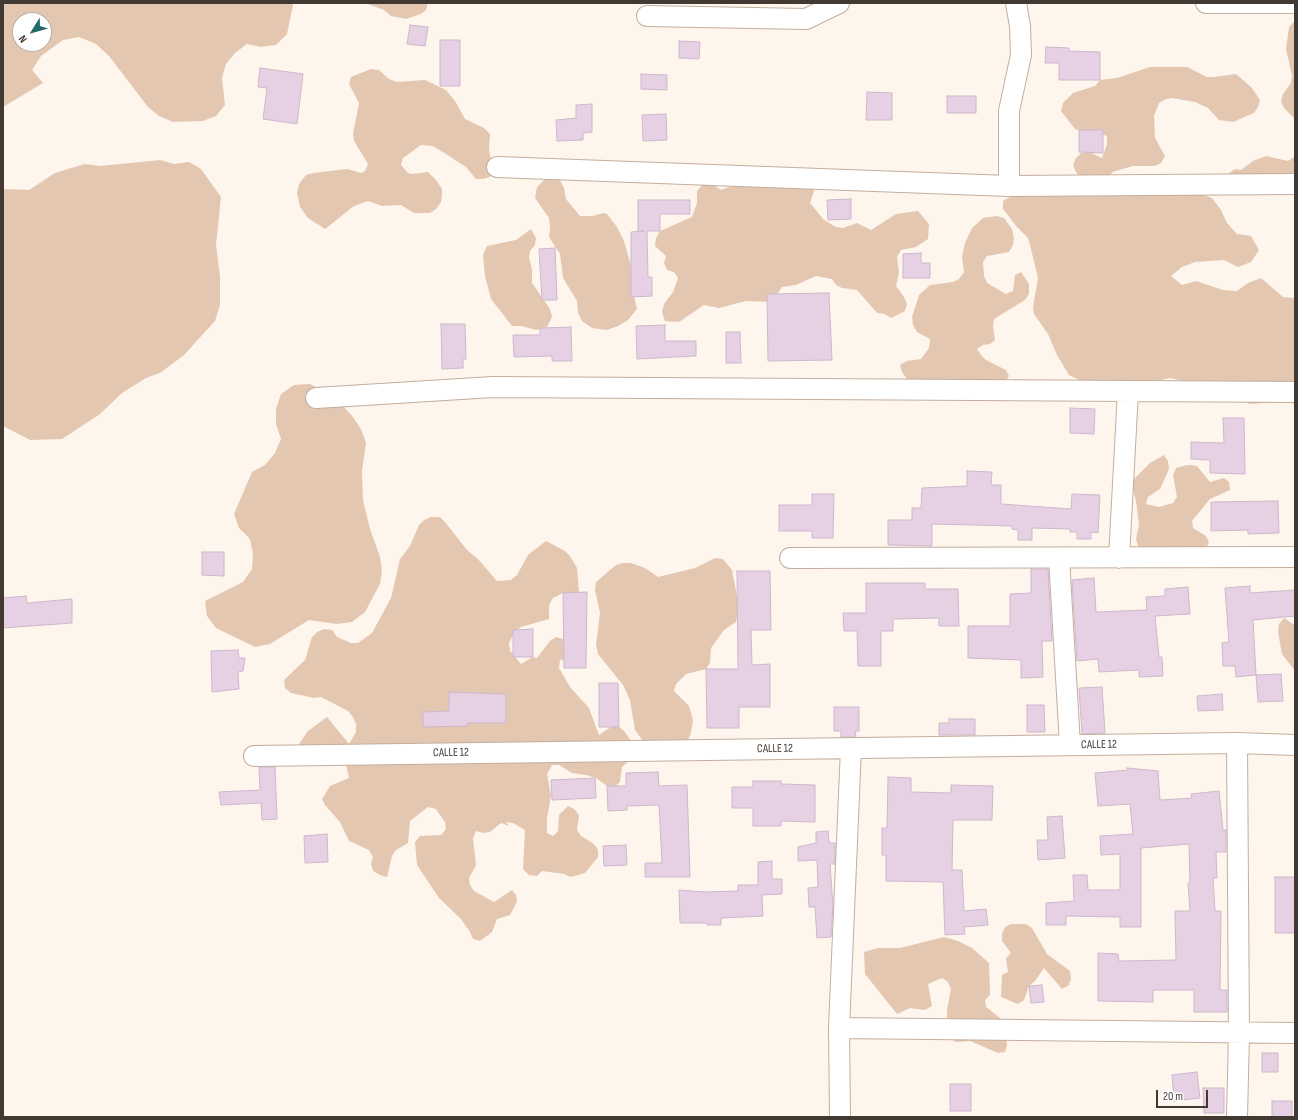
<!DOCTYPE html>
<style>
body{margin:0}
#map{position:relative;width:1298px;height:1120px;overflow:hidden;background:#fef5ed;font-family:"Sofia Sans Condensed",sans-serif}
canvas{display:block}
.frame{position:absolute;inset:0;border:4px solid #423932;pointer-events:none}
.north{position:absolute;left:12px;top:12px;width:40px;height:40px;box-sizing:border-box;background:#fff;border:1px solid #b3b0ad;border-radius:50%;rotate:233deg;font-size:11px;font-weight:700;line-height:16px;text-align:center;color:#423932}
.north::after{content:'';display:block;margin:auto;width:14px;height:18px;background:#216b66;clip-path:polygon(50% 0,100% 100%,50% 72%,0 100%)}
.scale{position:absolute;left:1156px;top:1090px;width:52px;height:18px;box-sizing:border-box;border:2px solid #423932;border-top:0;padding-left:5px;font-size:12px;line-height:14px;white-space:nowrap;color:#423932;-webkit-text-stroke:3px #fff;paint-order:stroke}
</style>
<div id="map">
<canvas width="1298" height="1120"></canvas>
<div class="frame"></div>
<div class="north">N</div>
<div class="scale">20 m</div>
</div>
<script>
const ctx = document.querySelector('canvas').getContext('2d');
ctx.lineJoin = 'round';
function fill(path, color) { ctx.fillStyle = color; ctx.fill(path, 'evenodd'); }
const shape = rows => new Path2D(rows.map(r => 'M' + r).join(''));
function stroke(path, color, width, dash) { ctx.strokeStyle = color; ctx.lineWidth = width; ctx.lineCap = dash ? 'butt' : 'round'; ctx.setLineDash(dash || []); ctx.stroke(path); }
function label(font, color, halo, rows, align = 'center') {
  ctx.font = font + ' "Sofia Sans Condensed",sans-serif'; ctx.lineWidth = 4; ctx.setLineDash([]); ctx.textBaseline = 'middle'; ctx.strokeStyle = halo; ctx.fillStyle = color; for (const [text, x, y, turn = 0] of rows) {
    ctx.save(); ctx.translate(x, y); ctx.rotate((+turn || 0) * Math.PI / 180); ctx.textAlign = isNaN(turn) ? turn : align; if (halo) ctx.strokeText(text, 0, 0); ctx.fillText(text, 0, 0); ctx.restore();
  }
}
fill(shape([
 [3,3,293,3,293,5,287,34,276,45,261,47,247,44,235,53,226,64,222,78,225,105,216,116,203,121,173,122,159,116,148,107,109,56,96,44,79,37,63,40,41,56,32,70,43,83,3,107],
 [20,20,44,20,44,44,20,44],
 [365,3,428,3,426,10,421,14,406,19,391,16,384,10],
 [1295,21,1295,119,1284,108,1281,101,1283,94,1291,83,1292,76,1286,49,1289,27],
 [1150,67,1187,67,1207,77,1214,77,1236,74,1252,88,1260,100,1258,107,1254,113,1233,122,1219,120,1208,108,1195,102,1172,98,1166,99,1159,103,1154,116,1155,138,1165,156,1161,163,1155,166,1133,166,1119,170,1113,172,1102,181,1081,178,1076,172,1073,165,1076,158,1081,153,1089,152,1102,158,1107,144,1107,137,1101,132,1086,132,1075,129,1061,111,1063,103,1073,93,1095,86,1100,80,1117,78],
 [371,69,379,70,389,79,397,82,425,80,446,90,455,101,465,119,484,128,490,134,489,149,493,170,490,177,483,179,476,179,466,167,446,154,433,146,421,145,403,158,401,165,408,173,412,174,428,172,436,180,442,189,442,194,441,202,436,209,430,213,414,213,401,205,382,206,368,201,354,206,325,229,308,218,300,207,297,193,299,184,306,175,313,173,347,169,361,173,365,171,368,164,354,141,353,134,359,103,349,84,351,77],
 [1295,146,1295,193,1231,180,1229,173,1235,169,1241,170,1253,161,1266,156,1288,161,1294,157],
 [160,160,174,164,189,162,201,169,221,197,216,245,220,276,220,305,215,321,184,355,160,373,146,378,122,393,100,414,62,439,30,440,3,426,3,189,29,190,55,173,85,164,100,166],
 [547,177,559,178,564,188,566,199,580,216,592,216,604,213,607,214,617,227,624,241,631,266,631,284,637,309,628,320,618,326,607,330,592,328,582,321,578,313,577,301,563,278,560,254,549,237,550,229,549,218,535,198,537,187],
 [709,182,721,190,734,185,812,184,814,191,810,203,824,220,836,227,843,228,857,223,871,230,896,214,918,211,929,224,928,239,916,247,901,250,897,257,899,272,896,286,904,297,907,304,905,311,891,318,885,314,877,313,857,290,842,288,836,285,832,279,816,276,796,285,782,287,778,293,777,300,770,302,746,301,719,308,704,305,679,322,665,321,662,312,664,304,673,292,678,278,674,272,667,270,664,263,666,256,655,246,656,238,660,231,692,217,697,203,697,191,702,185],
 [1198,193,1212,198,1221,210,1227,223,1237,234,1251,236,1259,250,1251,262,1238,267,1224,260,1195,262,1182,267,1171,276,1182,285,1196,281,1223,290,1237,291,1248,283,1261,278,1283,297,1295,298,1295,406,1293,403,1278,402,1249,404,1240,394,1170,378,1133,386,1089,385,1069,375,1057,355,1048,334,1034,314,1033,307,1038,278,1030,245,1028,238,1017,227,1003,209,1003,201,1015,194],
 [997,216,1004,218,1012,229,1014,238,1013,245,1009,252,987,256,983,262,984,276,987,283,1006,294,1013,291,1015,275,1021,272,1029,284,1029,294,1025,300,994,319,993,326,995,340,990,344,983,345,977,349,981,355,986,360,1006,370,1009,376,1005,382,954,380,947,383,911,385,902,372,900,365,907,361,921,359,929,348,930,339,917,332,913,325,912,317,919,295,930,285,953,282,959,279,964,272,962,257,965,243,972,228,983,218],
 [531,229,536,238,535,245,530,251,529,258,532,269,532,283,550,309,552,317,547,327,536,330,521,326,512,326,491,299,485,276,483,255,487,246,516,240],
 [310,384,334,396,353,417,361,429,366,443,362,471,363,500,370,529,380,557,382,571,380,584,365,612,352,622,337,624,309,620,270,644,255,647,216,628,207,616,205,601,243,582,252,569,253,554,250,539,239,528,234,514,252,472,265,465,275,453,281,439,276,424,276,409,281,394,294,385],
 [1164,455,1168,461,1169,469,1160,489,1148,497,1146,504,1159,507,1173,503,1177,497,1173,475,1176,468,1183,466,1190,465,1197,466,1210,482,1224,478,1229,482,1230,490,1210,499,1192,521,1193,528,1206,536,1209,542,1206,549,1154,551,1138,546,1136,539,1139,525,1136,501,1132,486,1134,479,1150,463],
 [431,517,440,517,445,522,467,550,478,559,497,581,511,580,517,575,528,555,546,541,565,551,570,556,577,568,579,591,577,598,570,598,563,593,553,598,549,605,549,619,521,627,515,631,509,643,510,651,521,664,533,657,537,658,550,641,556,637,569,641,567,659,560,660,559,668,570,687,589,708,599,735,611,727,619,727,625,732,633,744,632,758,622,767,620,782,614,787,607,786,596,778,586,775,572,773,559,765,552,765,547,774,551,796,547,818,547,833,553,836,558,831,559,815,568,806,574,809,579,815,577,830,581,836,594,844,598,850,598,857,585,873,571,877,564,874,542,871,537,876,529,875,523,869,525,830,513,823,506,822,509,826,501,823,490,832,483,833,476,831,473,838,476,865,469,878,470,885,474,891,494,902,512,890,516,895,517,902,510,915,497,919,492,932,480,941,473,939,470,932,461,919,439,898,417,865,415,842,420,836,441,835,446,829,445,822,440,815,436,809,428,807,410,821,408,843,396,850,392,856,387,877,380,875,373,871,371,864,373,857,369,850,349,841,340,822,325,805,322,799,330,786,349,778,346,764,300,751,299,744,308,731,327,717,349,744,356,732,356,724,353,717,348,711,321,697,314,698,291,693,285,688,284,680,305,660,312,637,317,632,324,629,332,630,337,637,351,643,358,643,372,633,391,598,400,559,410,546,419,525,424,520],
 [715,558,723,559,732,570,739,606,736,622,724,630,711,648,710,663,706,669,686,674,676,684,674,691,689,706,693,720,691,733,688,740,682,744,647,747,635,730,630,700,623,685,598,654,596,645,600,613,595,590,596,582,616,565,623,563,631,563,645,568,658,577,695,568],
 [1284,618,1293,624,1295,624,1295,671,1282,654,1278,632,1279,624],
 [1011,924,1026,924,1032,928,1047,954,1070,971,1071,979,1069,985,1062,989,1044,968,1035,981,1029,986,1024,1000,1018,1004,1001,997,1002,975,1008,972,1006,958,1011,953,1002,941,1002,934,1005,927],
 [944,937,958,941,972,948,989,963,990,995,985,1000,986,1007,1004,1021,1007,1045,1005,1052,998,1053,970,1041,956,1042,950,1038,947,1032,947,1010,951,989,948,982,942,978,928,984,932,1006,925,1010,910,1008,897,1014,865,974,864,952,878,948,900,948]
]), '#e4c7b1');
const building = shape([
 [410,25,428,27,425,46,407,44,410,25],
 [440,40,460,40,460,86,440,86,440,40],
 [679,41,700,42,699,59,679,58,679,41],
 [1046,47,1069,48,1069,51,1100,52,1100,80,1059,80,1059,63,1045,63,1046,47],
 [260,68,303,74,297,124,263,119,267,88,258,87,260,68],
 [641,74,667,75,667,90,641,89,641,74],
 [867,92,892,93,892,120,866,120,867,92],
 [947,96,976,96,976,113,947,113,947,96],
 [592,104,592,132,583,133,583,140,557,141,556,120,576,118,576,105,592,104],
 [666,114,667,140,643,141,642,115,666,114],
 [1079,130,1103,130,1103,153,1079,152,1079,130],
 [851,199,851,219,828,220,827,200,851,199],
 [638,200,690,200,690,214,660,214,660,231,647,231,648,277,652,277,652,296,631,297,631,232,644,231,638,231,638,200],
 [555,248,557,300,542,300,539,249,555,248],
 [921,253,921,263,930,263,930,278,903,278,903,254,921,253],
 [829,293,832,360,768,361,767,294,829,293],
 [441,324,465,324,466,359,463,359,463,368,442,369,441,324],
 [665,325,665,341,696,341,696,356,637,359,636,326,665,325],
 [571,327,572,361,552,361,552,356,514,357,513,335,540,335,540,328,571,327],
 [726,332,740,332,741,363,726,363,726,332],
 [1070,408,1095,409,1094,434,1070,433,1070,408],
 [1223,418,1244,418,1245,474,1210,473,1210,460,1191,459,1191,442,1224,443,1223,418],
 [967,471,992,472,991,485,1001,485,1001,504,1071,509,1072,494,1100,495,1098,533,1091,532,1091,539,1077,539,1077,532,1070,532,1070,529,1032,528,1032,540,1018,540,1018,530,1012,529,1012,526,932,524,932,546,888,545,888,520,912,520,912,508,921,508,922,488,967,486,967,471],
 [812,494,834,494,833,538,812,538,812,531,779,531,779,505,812,505,812,494],
 [1278,501,1279,533,1248,534,1248,530,1211,531,1211,502,1278,501],
 [202,552,224,552,224,576,202,575,202,552],
 [1031,569,1048,569,1052,641,1042,641,1043,677,1021,678,1021,660,968,658,968,626,1010,626,1010,594,1031,593,1031,569],
 [737,571,770,571,771,630,751,630,752,665,770,664,770,707,739,707,739,728,707,728,706,669,738,669,737,571],
 [1094,578,1096,612,1147,610,1146,597,1165,596,1165,589,1188,587,1190,614,1155,616,1159,657,1162,657,1163,676,1139,677,1139,670,1099,672,1098,659,1077,661,1072,580,1094,578],
 [866,583,925,583,925,589,958,589,959,626,939,626,939,618,893,619,893,631,881,631,881,666,858,666,857,631,844,631,843,613,866,613,866,583],
 [1250,586,1250,593,1295,590,1295,616,1253,620,1256,675,1236,677,1235,666,1223,666,1222,643,1229,642,1225,588,1250,586],
 [587,592,586,668,564,668,563,593,587,592],
 [26,596,27,603,72,599,72,623,3,628,3,598,26,596],
 [533,629,533,657,513,657,513,630,533,629],
 [238,650,239,658,245,658,243,671,238,672,239,689,212,692,211,651,238,650],
 [1281,674,1283,701,1258,702,1256,675,1281,674],
 [599,683,618,683,619,727,599,727,599,683],
 [1102,687,1105,733,1082,734,1079,688,1102,687],
 [449,692,506,694,506,723,468,723,468,726,423,727,423,712,449,711,449,692],
 [1222,694,1223,710,1198,711,1197,696,1222,694],
 [1027,705,1044,705,1045,732,1027,732,1027,705],
 [834,707,859,707,859,731,855,731,856,737,841,737,841,731,834,731,834,707],
 [949,719,975,719,975,735,939,735,939,723,949,723,949,719],
 [259,767,275,767,277,819,262,820,261,803,221,805,219,792,260,790,259,767],
 [1127,768,1158,771,1160,800,1192,798,1191,794,1219,791,1223,830,1226,830,1226,852,1216,852,1217,878,1213,878,1215,911,1221,911,1220,990,1227,990,1227,1012,1194,1012,1194,990,1153,990,1153,1002,1098,1001,1098,953,1118,954,1119,961,1176,960,1175,911,1190,911,1188,883,1190,883,1189,844,1141,848,1141,927,1120,927,1120,917,1066,916,1066,925,1046,925,1046,903,1074,901,1073,875,1087,875,1088,890,1120,890,1120,854,1101,855,1100,836,1133,834,1130,804,1098,806,1095,773,1128,770,1127,768],
 [658,772,659,786,687,785,690,877,645,877,645,863,662,863,659,805,627,806,627,810,608,811,607,786,626,786,626,773,658,772],
 [888,777,911,778,911,792,951,793,951,785,993,786,992,820,953,820,952,870,962,870,964,911,986,909,988,925,964,927,965,934,945,935,943,882,886,881,886,855,882,855,882,828,887,828,888,777],
 [595,778,596,798,552,800,551,780,595,778],
 [753,781,781,781,781,784,815,785,815,822,781,821,781,826,753,826,753,808,732,808,732,787,753,787,753,781],
 [1062,816,1065,858,1038,860,1037,840,1048,840,1047,817,1062,816],
 [828,831,829,843,835,843,835,864,830,864,833,906,831,937,817,938,815,907,809,907,808,888,818,887,817,860,798,861,798,847,816,843,816,832,828,831],
 [327,834,328,862,305,863,304,836,327,834],
 [626,845,627,865,604,866,603,846,626,845],
 [772,861,772,879,782,879,782,894,762,895,763,916,721,918,721,925,707,925,707,923,680,923,679,890,705,892,738,891,738,885,758,885,758,862,772,861],
 [1275,877,1295,877,1295,933,1275,933,1275,877],
 [1042,985,1044,1002,1031,1003,1029,986,1042,985],
 [1262,1053,1278,1053,1278,1072,1262,1072,1262,1053],
 [1197,1072,1200,1098,1174,1101,1172,1075,1197,1072],
 [950,1084,971,1084,971,1111,950,1111,950,1084],
 [1203,1088,1224,1088,1224,1113,1204,1113,1203,1088],
 [1272,1101,1292,1101,1292,1117,1272,1117,1272,1101]
]);
fill(building, '#e6d1e4');
stroke(building, '#cdb8cb', 1);
const minor = shape([
 [1206,3,1295,3],
 [647,16,806,19,839,3],
 [497,167,1009,186,1295,184],
 [1009,186,1009,111,1021,55,1020,26,1016,3],
 [316,398,493,387,1295,392],
 [790,558,1295,557],
 [1059,558,1070,745],
 [1119,558,1128,391],
 [254,756,1237,743,1295,745],
 [839,1028,1295,1033],
 [840,1117,839,1028,851,748],
 [1237,1117,1239,1034,1237,743]
]);
stroke(minor, '#c4ae9d', 22);
stroke(minor, '#fff', 20);
label('12px', '#423932', '#fff', [
 ["CALLE 12",1099,745,-1],
 ["CALLE 12",775,749,-1],
 ["CALLE 12",451,753,-1]
]);
</script>
